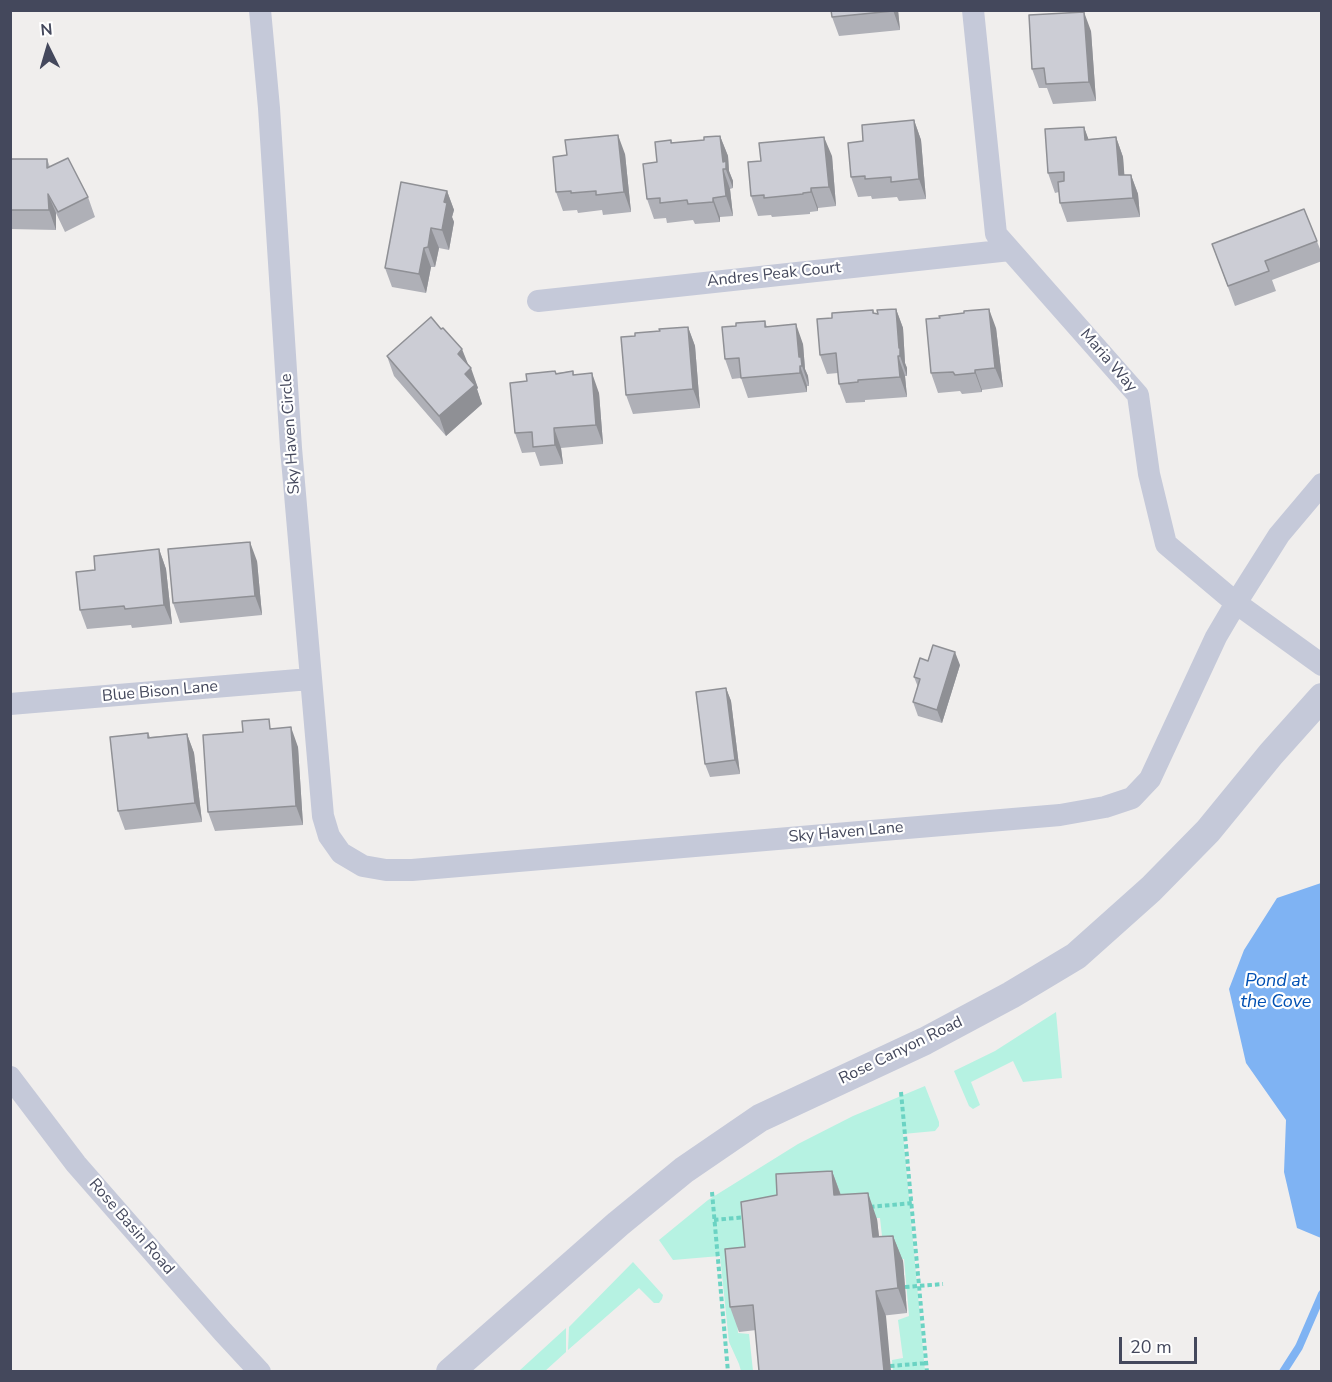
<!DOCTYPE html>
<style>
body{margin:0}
#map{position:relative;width:1332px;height:1382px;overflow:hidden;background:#f0eeed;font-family:"Nunito Sans",sans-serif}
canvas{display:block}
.frame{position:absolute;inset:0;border:12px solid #44485c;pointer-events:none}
.north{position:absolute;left:18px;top:18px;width:60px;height:60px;-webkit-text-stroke:4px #fff;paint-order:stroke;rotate:355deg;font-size:16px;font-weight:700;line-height:24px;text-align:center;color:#44485c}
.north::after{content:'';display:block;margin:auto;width:21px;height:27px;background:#44485c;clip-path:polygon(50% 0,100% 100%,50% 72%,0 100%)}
.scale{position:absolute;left:1119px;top:1337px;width:78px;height:27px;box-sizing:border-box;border:3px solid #44485c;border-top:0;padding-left:8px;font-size:18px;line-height:21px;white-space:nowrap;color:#44485c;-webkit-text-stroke:4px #fff;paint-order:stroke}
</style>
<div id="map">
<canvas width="1332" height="1382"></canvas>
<div class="frame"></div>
<div class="north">N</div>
<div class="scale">20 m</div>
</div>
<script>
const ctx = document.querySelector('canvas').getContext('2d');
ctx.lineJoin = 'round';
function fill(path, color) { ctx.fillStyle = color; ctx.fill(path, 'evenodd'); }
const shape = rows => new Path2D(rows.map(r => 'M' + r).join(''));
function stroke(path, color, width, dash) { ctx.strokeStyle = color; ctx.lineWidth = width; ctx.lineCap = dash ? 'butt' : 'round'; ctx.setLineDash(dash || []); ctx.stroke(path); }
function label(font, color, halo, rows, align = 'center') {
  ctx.font = font + ' "Nunito Sans",sans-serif'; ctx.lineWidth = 4.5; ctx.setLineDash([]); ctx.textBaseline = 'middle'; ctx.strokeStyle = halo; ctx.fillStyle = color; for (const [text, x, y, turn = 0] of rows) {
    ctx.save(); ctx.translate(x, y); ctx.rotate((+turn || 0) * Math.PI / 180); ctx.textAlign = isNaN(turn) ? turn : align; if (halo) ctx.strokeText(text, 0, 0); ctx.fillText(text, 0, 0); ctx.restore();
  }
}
fill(shape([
 [1056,1012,1062,1078,1023,1082,1013,1061,971,1082,980,1105,973,1109,969,1106,954,1071,995,1051],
 [925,1086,939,1122,939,1126,935,1131,903,1134,925,1371,893,1371,892,1360,903,1358,898,1320,909,1316,904,1259,892,1259,891,1236,882,1236,880,1218,846,1218,842,1194,784,1198,733,1273,738,1333,749,1334,753,1371,741,1371,739,1364,729,1342,720,1256,673,1260,659,1240,708,1200,798,1144,853,1116],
 [633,1262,663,1295,662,1299,659,1303,654,1303,639,1288,568,1350,569,1327],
 [566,1328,566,1352,545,1371,519,1371]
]), '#b6f2e2');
fill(shape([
 [1321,883,1322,883,1321,1238,1297,1228,1284,1172,1286,1120,1246,1063,1229,989,1244,950,1277,898]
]), '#7fb3f3');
stroke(shape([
 [1283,1372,1299,1347,1322,1294]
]), '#7fb3f3', 8);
stroke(shape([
 [901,1092,927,1372],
 [712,1192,728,1372],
 [870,1207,912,1203],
 [714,1220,746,1217],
 [905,1287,943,1284],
 [890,1366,927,1363]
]), '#6bd3c3', 4, [4.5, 3]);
stroke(shape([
 [260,10,269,108,291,448,323,816,329,836,341,853,363,866,386,870,412,870,1060,815,1105,807,1132,798,1150,779,1216,637,1236,603,1279,535,1322,484],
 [973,10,996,234,1138,395,1149,474,1166,544,1236,603,1322,665],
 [538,301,1010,250],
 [10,704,310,679],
 [10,1077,76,1164,223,1332,260,1372]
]), '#c5c9d9', 22);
stroke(shape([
 [450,1372,618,1224,684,1170,760,1118,925,1041,1011,995,1076,956,1151,889,1208,831,1271,754,1322,697]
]), '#c5c9d9', 28);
fill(shape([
 [898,10,900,30,839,36,832,17],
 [1091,31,1096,101,1053,104,1047,88,1039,88,1032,69],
 [914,120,921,140,926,199,899,201,897,197,872,199,871,196,858,197,851,177,863,141],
 [1084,127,1088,139,1116,137,1123,157,1124,175,1131,175,1138,194,1140,217,1067,222,1060,203,1059,192,1055,193,1048,173],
 [720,136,728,156,729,171,733,181,733,188,730,189,733,216,720,217,720,222,695,224,693,220,667,223,666,218,654,219,647,199,657,162,671,140,672,143,704,140],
 [625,154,631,212,603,215,602,210,578,213,577,210,563,211,556,192],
 [832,156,836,206,818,208,818,211,810,212,810,214,772,217,771,215,758,216,751,196],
 [10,159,47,159,50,167,88,197,95,217,65,232,56,213,56,230,10,229],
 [447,191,454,210,452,217,454,222,449,250,439,248,435,267,431,267,426,293,392,287,385,268],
 [1304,209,1322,254,1322,261,1272,280,1276,291,1235,306,1212,244],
 [896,309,903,328,905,363,907,368,907,376,905,376,907,397,865,400,865,402,846,403,839,384,838,373,827,374,820,355,832,318,873,310,874,313,878,314],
 [765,321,767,327,803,344,805,369,808,376,809,386,807,386,807,392,748,398,741,378,732,379,725,359,736,326],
 [688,327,695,346,700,408,633,414,626,395,635,336],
 [996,328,1003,387,982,390,982,392,962,394,960,391,938,393,931,373],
 [387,356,468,365,478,388,477,389,482,404,446,436,394,376],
 [555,371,556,373,573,371,574,375,599,393,603,444,561,448,563,464,540,466,535,452,522,453,515,433,527,381],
 [159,549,166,569,172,624,132,628,131,625,87,629,80,610,95,570],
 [257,561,262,615,180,623,173,603],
 [928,661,960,665,942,723,918,716,913,702,918,687,914,677],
 [726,688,731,701,740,774,710,777,705,764],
 [273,728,298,747,303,825,215,831,208,812,243,732],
 [148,733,150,737,187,734,194,753,202,822,125,830,118,811],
 [832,1171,841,1195,877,1219,879,1237,893,1236,903,1261,907,1313,739,1332,730,1307,745,1247,777,1195]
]), '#afb0b7');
fill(shape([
 [893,10,898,10,900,30],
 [1084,12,1091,31,1096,101,1089,82],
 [914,120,921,140,926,199,919,179],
 [1084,127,1091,146,1085,140],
 [618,135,625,154,631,212,624,192],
 [720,136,728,156,729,171,733,181,733,188,723,162],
 [824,137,832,156,836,206,829,187],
 [1116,137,1123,157,1126,195,1119,175],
 [723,169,730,189,733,216,726,196],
 [1131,175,1138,194,1140,217,1133,198],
 [811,188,818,208,818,211,811,192],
 [447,191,454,210,452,217,454,222,449,250,442,230,444,202],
 [48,194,56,213,56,230,49,210],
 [713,198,720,217,720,222,713,202],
 [431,228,439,248,435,267,428,247],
 [424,248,431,267,426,293,419,274],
 [896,309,903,328,905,363,907,368,907,376,900,356,899,348],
 [989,309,996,328,1003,387,995,368],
 [796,324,803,344,805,369,808,376,809,386,799,357],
 [688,327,695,346,700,408,693,389],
 [462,349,470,369,458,354],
 [898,356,905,376,907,397,900,377],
 [800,366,807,386,807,392,800,373],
 [471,368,478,388,477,389,482,404,446,436,439,416,465,374],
 [975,370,982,390,982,392,975,373],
 [592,373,599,393,603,444,596,425],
 [554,428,561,448,563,464,555,445],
 [250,542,257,561,262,615,255,596],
 [159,549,166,569,172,624,164,605],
 [955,652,960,665,942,723,937,710],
 [726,688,731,701,740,774,735,760],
 [291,727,298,747,303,825,296,806],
 [187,734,194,753,202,822,195,803],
 [832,1171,841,1196,834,1195],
 [868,1193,877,1219,882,1263,873,1237],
 [893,1236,903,1261,907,1313,898,1288],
 [876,1291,886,1316,891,1371,884,1371]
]), '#8f9095');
const building = shape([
 [831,10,893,10,893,11,832,17,831,10],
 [1084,12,1089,82,1046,84,1044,68,1032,69,1029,15,1084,12],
 [914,120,919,179,891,182,891,177,865,179,865,176,851,177,848,143,863,141,862,125,914,120],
 [1084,127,1085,140,1116,137,1119,175,1131,175,1133,198,1060,203,1058,182,1064,181,1064,172,1048,173,1045,129,1084,127],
 [618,135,624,192,596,195,596,191,571,193,571,191,556,192,553,157,567,155,565,140,618,135],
 [720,136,723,162,726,161,726,169,723,169,726,196,713,198,713,202,688,204,687,200,660,203,660,198,647,199,643,164,657,162,655,142,671,140,671,143,704,140,704,137,720,136],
 [824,137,829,187,811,188,811,192,803,193,803,194,764,198,764,195,751,196,748,162,761,161,759,143,824,137],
 [68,158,88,197,58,212,48,194,49,210,10,210,10,159,47,159,47,168,68,158],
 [401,182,447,191,444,202,447,203,442,230,431,228,428,247,424,248,419,274,385,268,401,182],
 [1304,209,1317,241,1265,261,1269,271,1228,286,1212,244,1304,209],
 [896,309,899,348,900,348,900,356,898,356,900,377,858,380,858,382,839,384,836,353,820,355,817,319,832,318,832,313,873,310,873,313,878,314,877,310,896,309],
 [989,309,995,368,975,370,975,373,955,375,953,372,931,373,926,319,940,318,939,316,964,313,964,311,989,309],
 [431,317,441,329,443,328,462,349,458,354,471,368,465,374,475,385,439,416,387,356,431,317],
 [765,321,765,327,796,324,799,357,801,357,802,366,800,366,800,373,741,378,739,358,725,359,722,327,736,326,736,323,765,321],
 [688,327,693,389,626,395,621,337,635,336,635,333,660,331,659,329,688,327],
 [555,371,556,374,573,371,573,375,592,373,596,425,554,428,555,445,533,447,532,432,515,433,510,383,527,381,526,374,555,371],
 [250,542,255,596,173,603,168,549,250,542],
 [159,549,164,605,125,609,124,606,80,610,76,572,95,570,94,556,159,549],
 [933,645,955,652,937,710,913,702,920,679,914,677,920,658,928,661,933,645],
 [726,688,735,760,705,764,696,692,726,688],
 [269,719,270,729,291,727,296,806,208,812,203,735,243,732,242,721,269,719],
 [148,733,148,738,187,734,195,803,118,811,110,737,148,733],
 [832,1171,834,1195,868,1193,873,1237,893,1236,898,1288,876,1291,884,1371,759,1371,753,1305,730,1307,725,1249,745,1247,741,1202,777,1195,776,1174,832,1171]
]);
fill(building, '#cccdd5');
stroke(building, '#8f9095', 1.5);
label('16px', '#44485c', '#fff', [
 ["Andres Peak Court",774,275,-6],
 ["Maria Way",1108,361,49],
 ["Sky Haven Circle",291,434,-94],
 ["Blue Bison Lane",160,692,-5],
 ["Sky Haven Lane",846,833,-5],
 ["Rose Canyon Road",901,1051,-26],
 ["Rose Basin Road",131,1227,49]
]);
label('italic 18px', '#0050b2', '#fff', [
 ["Pond at",1276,982],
 ["the Cove",1276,1003]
]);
</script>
